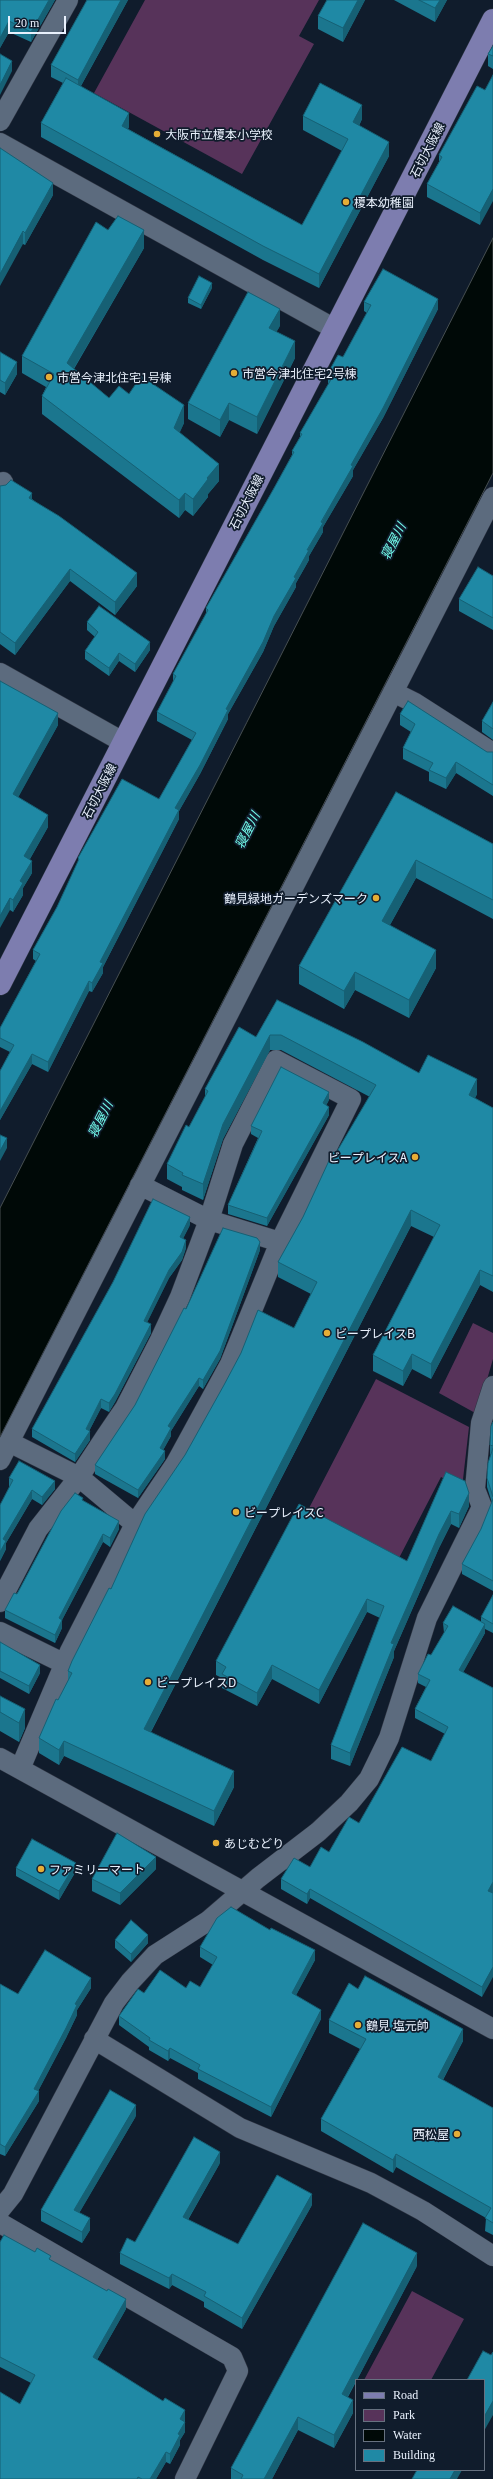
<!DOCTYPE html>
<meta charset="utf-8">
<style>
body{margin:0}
#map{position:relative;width:493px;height:2479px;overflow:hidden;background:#101c2c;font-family:Georgia,serif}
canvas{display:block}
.legend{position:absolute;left:355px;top:2379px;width:130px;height:92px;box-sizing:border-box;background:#101c2c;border:1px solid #677180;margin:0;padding:5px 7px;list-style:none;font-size:12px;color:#e9f1fd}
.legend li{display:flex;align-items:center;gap:8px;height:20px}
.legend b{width:20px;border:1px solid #677180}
.scale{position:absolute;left:8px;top:16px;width:58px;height:18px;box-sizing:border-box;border:2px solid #e9f1fd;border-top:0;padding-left:5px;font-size:12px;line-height:14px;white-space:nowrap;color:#e9f1fd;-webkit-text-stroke:3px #101c2c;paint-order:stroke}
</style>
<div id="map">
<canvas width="493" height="2479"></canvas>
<ul class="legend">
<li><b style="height:5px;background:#7d7daf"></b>Road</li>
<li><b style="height:11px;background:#57335a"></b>Park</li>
<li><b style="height:11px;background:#000907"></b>Water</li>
<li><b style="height:11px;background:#1f89a5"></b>Building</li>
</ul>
<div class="scale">20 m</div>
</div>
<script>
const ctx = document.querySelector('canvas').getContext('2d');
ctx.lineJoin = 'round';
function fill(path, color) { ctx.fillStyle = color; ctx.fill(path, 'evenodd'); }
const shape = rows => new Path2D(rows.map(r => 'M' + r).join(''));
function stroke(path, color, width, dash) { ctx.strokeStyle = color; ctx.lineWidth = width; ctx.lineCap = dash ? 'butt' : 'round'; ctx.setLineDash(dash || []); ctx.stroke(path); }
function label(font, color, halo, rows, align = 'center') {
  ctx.font = font + ' Georgia,"Noto Sans JP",serif'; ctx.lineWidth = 3.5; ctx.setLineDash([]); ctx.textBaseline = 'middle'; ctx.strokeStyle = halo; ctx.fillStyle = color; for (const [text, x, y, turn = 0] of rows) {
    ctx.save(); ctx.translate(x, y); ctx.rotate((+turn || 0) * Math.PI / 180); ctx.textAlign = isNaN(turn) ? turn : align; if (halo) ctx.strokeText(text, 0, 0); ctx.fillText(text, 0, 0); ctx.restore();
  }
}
fill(shape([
 [145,0,319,0,299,36,314,44,242,174,94,93],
 [473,1323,493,1333,493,1359,477,1414,439,1393],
 [376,1379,469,1427,462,1488,441,1477,398,1560,307,1512],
 [412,2291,464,2319,431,2380,364,2380]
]), '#57335a');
const water = shape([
 [493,238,493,473,0,1437,0,1208,493,238]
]);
fill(water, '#000907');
stroke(water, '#464f51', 1);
const minor = shape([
 [0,121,68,0],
 [0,143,335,329],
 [0,488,3,482],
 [0,673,123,742],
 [393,692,415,703,493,753],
 [140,1185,209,1220,280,1242],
 [9,1442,79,1477,135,1524],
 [0,1460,493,497],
 [0,1602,38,1529,79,1477,106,1436,125,1408,160,1340,180,1297,209,1220,233,1144,276,1060,351,1099,280,1242,230,1364,176,1463,135,1524,70,1651,20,1769],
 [0,1632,65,1664],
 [0,1758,493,2029],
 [94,2039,240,2128,371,2183,423,2211,493,2256],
 [0,2210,13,2194,114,2003,130,1982,155,1955,208,1921,258,1878,318,1832,349,1803,369,1779,389,1738,427,1618,482,1507,475,1489,481,1423,493,1386],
 [0,2223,232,2357,238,2371,185,2479]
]);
const major = shape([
 [0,984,493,20]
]);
stroke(minor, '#2f3543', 21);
stroke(major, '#2f3543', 23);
stroke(minor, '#5c6b7e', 20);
stroke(major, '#7d7daf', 22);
fill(shape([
 [0,0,55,0,31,42,9,32,0,48],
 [87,0,128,0,81,86,129,127,128,129,302,225,342,151,303,130,303,116,362,119,359,126,389,156,319,288,263,260,41,137,41,123,63,83,51,77,51,65],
 [327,0,365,0,343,42,318,29,318,16],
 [394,0,447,0,435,22],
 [493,46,493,69,488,66,488,54],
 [485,90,480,225,427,197,427,184,439,162,439,155],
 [0,148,53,195,25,245,23,244],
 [108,230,144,248,74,369,109,398,129,394,184,423,179,433,219,481,208,494,208,497,193,516,185,510,179,518,42,414,42,396,46,387,22,373,22,356],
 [212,288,201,309,188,303,188,298],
 [364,302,438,309,383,418,353,470,353,476,323,527,323,532,309,556,309,560,296,583,296,587,274,626,263,652,228,714,228,719,200,774,179,811,179,819,103,967,103,973,92,992,89,991,48,1072,32,1064,0,1120,0,1071,10,1052,0,1047,0,1028,36,961,33,959,33,950,57,907,78,862,78,858,159,799,192,740,157,721,157,712,173,682,173,674,206,614,206,608,273,490,292,455,292,451,300,437,300,433,329,383,328,383,328,373,343,357,367,313,364,311],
 [280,326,276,332,295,358,257,434,229,420,220,437,188,419,188,403],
 [0,352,17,374,5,395,0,392],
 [0,486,32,499,137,586,115,615,70,581,15,655,0,644],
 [493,576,493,630,459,611,459,599],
 [87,622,150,650,135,672,119,661,109,676,85,659,85,651,95,637,87,630],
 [0,681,58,725,18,797,48,827,30,859,32,873,23,888,23,895,13,912,10,910],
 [493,702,493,740,482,732,482,721],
 [400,714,487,752,493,752,493,796,456,773,446,789,429,781,429,772,403,759,403,748,411,732,400,725],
 [396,792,493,844,493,919,416,878,390,925,436,968,409,1018,355,990,344,1009,299,984,299,966],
 [277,1000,419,1073,477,1094,475,1098,493,1108,493,1292,480,1285,431,1379,412,1369,403,1386,373,1371,373,1355,434,1237,411,1226,151,1732,234,1787,214,1826,64,1756,59,1765,39,1753,39,1738,68,1681,68,1671,111,1589,294,1328,311,1294,278,1277,278,1262,303,1217,336,1153,370,1097,281,1050,270,1050,223,1139,203,1200,182,1190,182,1187,167,1179,167,1164,189,1127,205,1097,205,1089,256,1037],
 [329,1100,326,1105,329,1115,267,1226,228,1214,228,1205,258,1138,251,1134,251,1126],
 [190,1225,183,1238,186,1248,182,1260,169,1278,147,1322,151,1333,115,1402,109,1412,101,1408,89,1431,90,1440,75,1462,32,1437,32,1429],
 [260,1250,220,1359,203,1389,199,1386,171,1431,171,1436,163,1450,165,1459,138,1498,95,1474,95,1465,135,1405,186,1309],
 [493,1422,493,1591,462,1574,462,1564,481,1529,492,1503,487,1487,487,1478,491,1455,490,1454,490,1445],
 [446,1472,469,1506,459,1528,451,1524,439,1548,394,1651,394,1657,350,1766,331,1759,331,1745,380,1618,367,1612,319,1704,272,1679,257,1706,222,1688,222,1678,216,1675,216,1661,407,1561],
 [9,1478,55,1489,42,1505,32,1499,6,1543,6,1549,0,1561,10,1487,9,1486],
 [83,1501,119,1529,110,1547,103,1542,62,1620,62,1628,55,1643,5,1618,5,1610],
 [493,1595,493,1633,485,1629,485,1633,463,1672,493,1688,493,1892,492,1893,482,1997,310,1898,307,1904,281,1889,281,1879,310,1867,329,1852,359,1823,431,1761,445,1734,415,1718,415,1709,426,1687,418,1683,418,1674,431,1655,444,1633,443,1623,481,1621,481,1617],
 [0,1642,40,1673,29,1694,0,1678],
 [0,1696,25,1728,19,1742,0,1731],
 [16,1868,76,1871,59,1900,16,1876],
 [156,1869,120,1905,92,1891,92,1879],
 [115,1940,148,1943,131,1962,115,1948],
 [200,1947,315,1960,296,1995,321,2019,271,2117,198,2079,198,2073,170,2058,168,2061,149,2050,149,2047,119,2025,119,2016,144,1993,200,1987,213,1965,200,1957],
 [0,1984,18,1994,91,1988,77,2010,77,2015,66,2038,38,2091,39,2101,5,2156,0,2154],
 [358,1989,463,2041,443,2080,493,2108,493,2235,485,2231,486,2218,396,2167,393,2173,321,2131,321,2119,360,2049,329,2033,329,2020],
 [136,2116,79,2213,90,2230,82,2243,41,2221,41,2210],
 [220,2163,188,2220,238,2244,312,2205,242,2329,204,2307,204,2302,172,2285,169,2289,120,2264,120,2253,135,2242],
 [0,2242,35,2252,51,2260,126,2309,97,2360,185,2420,185,2432,180,2440,180,2445,170,2464,166,2462,156,2479,0,2479,20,2404,31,2383,0,2367],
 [417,2266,348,2397,353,2413,334,2448,298,2430,272,2479,231,2479,231,2468]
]), '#1b768e');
fill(shape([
 [49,0,55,0,31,42,31,32],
 [121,0,128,0,78,91,78,80],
 [358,0,365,0,343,42,343,28],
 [440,0,447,0,435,22,435,8],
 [9,21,9,32,0,48,0,38],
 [12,61,12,71,0,95,0,85],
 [362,105,362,119,353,137,353,122],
 [129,113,129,127,122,140,122,126],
 [389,142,389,156,319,288,319,274],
 [53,183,53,195,25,245,25,233],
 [493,189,493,201,480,225,480,213],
 [144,230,144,248,67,380,67,363],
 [23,231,23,244,0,286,0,274],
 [212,283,212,288,201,309,201,305],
 [438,299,438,309,383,418,353,470,353,476,323,527,323,532,309,556,309,560,296,583,296,587,274,626,263,652,228,714,228,719,200,774,179,811,179,819,103,967,103,973,92,992,92,983,100,962,175,808,274,616,351,465],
 [280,309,280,326,269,345,269,328],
 [295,341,295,358,257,434,257,417],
 [17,362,17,374,5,395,5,383],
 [229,403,229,420,220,437,220,420],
 [184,405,184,423,174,446,174,428],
 [219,464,219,481,208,494,208,497,193,516,193,499,207,478],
 [32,493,32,505,29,498],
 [185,493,185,510,179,518,179,500],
 [70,569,70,581,15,655,15,643],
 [137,573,137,586,115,615,115,602],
 [150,642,150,650,135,672,135,664],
 [119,653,119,661,109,676,109,668],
 [58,713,58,725,13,807,13,794],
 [456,762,456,773,446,789,446,778],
 [48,815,48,827,24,869,24,856],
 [416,860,416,878,382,939,382,921],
 [32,861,32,873,23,888,23,895,13,912,13,900,20,881],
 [10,898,10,910,0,928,0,916],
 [436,950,436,968,409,1018,409,1000],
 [355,972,355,990,344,1009,344,991],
 [89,981,89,991,48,1072,48,1062],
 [270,1035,270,1050,223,1139,203,1200,203,1184,223,1124],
 [32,1054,32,1064,0,1120,0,1111],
 [477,1079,477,1094,469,1111,469,1095],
 [329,1092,329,1100,323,1112,323,1103],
 [329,1107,329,1115,267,1226,267,1218],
 [7,1138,7,1148,0,1161,0,1151],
 [411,1210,411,1226,144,1745,144,1729],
 [190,1217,190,1225,180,1245,180,1237],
 [186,1240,186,1248,182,1260,169,1278,144,1329,144,1321,169,1270],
 [260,1242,260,1250,220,1359,203,1389,203,1380],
 [480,1270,480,1285,431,1379,431,1364],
 [151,1324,151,1333,115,1402,109,1412,109,1403],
 [412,1354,412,1369,403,1386,403,1371],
 [199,1378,199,1386,171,1431,171,1436,160,1456,160,1448,168,1426],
 [101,1399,101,1408,86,1437,86,1429],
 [90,1431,90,1440,75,1462,75,1454],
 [165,1451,165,1459,138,1498,138,1490],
 [55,1481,55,1489,42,1505,42,1497],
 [32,1490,32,1499,6,1543,6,1549,0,1561,0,1552,3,1539],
 [469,1493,469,1506,459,1528,459,1514],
 [451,1511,451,1524,439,1548,394,1651,394,1657,350,1766,350,1753,391,1643,439,1534],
 [119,1521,119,1529,110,1547,110,1538],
 [103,1534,103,1542,62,1620,62,1628,55,1643,55,1635,59,1618],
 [367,1599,367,1612,319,1704,319,1690],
 [485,1624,485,1633,459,1680,459,1670],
 [40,1665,40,1673,29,1694,29,1686],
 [272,1665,272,1679,257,1706,257,1693],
 [25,1709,25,1728,19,1742,19,1723],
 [64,1741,64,1756,59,1765,59,1750],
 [234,1771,234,1787,214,1826,214,1811],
 [156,1857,156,1869,120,1905,120,1893],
 [76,1863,76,1871,59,1900,59,1891],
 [493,1882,493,1892,488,1900,488,1891],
 [310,1889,310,1898,307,1904,307,1894],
 [148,1935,148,1943,131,1962,131,1954],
 [315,1950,315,1960,292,2003,292,1993],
 [493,1967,493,1977,482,1997,482,1987],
 [91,1978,91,1988,77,2010,77,2015,66,2038,34,2099,34,2089,75,2004],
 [321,2010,321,2019,271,2117,271,2107],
 [463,2029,463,2041,438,2089,438,2077],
 [170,2048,170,2058,168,2061,168,2051],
 [39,2091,39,2101,5,2156,5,2147],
 [136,2105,136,2116,74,2222,74,2210],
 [220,2152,220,2163,183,2228,183,2217],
 [396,2154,396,2167,393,2173,393,2160],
 [312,2194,312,2205,242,2329,242,2318],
 [90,2218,90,2230,82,2243,82,2232],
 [417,2253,417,2266,357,2380,356,2380,356,2381,342,2407,342,2394],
 [172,2274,172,2285,169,2289,169,2278],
 [126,2299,126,2309,93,2367,93,2357],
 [353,2400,353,2413,334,2448,334,2435],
 [493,2401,493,2415,484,2431,484,2417],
 [185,2410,185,2420,180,2428,180,2419],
 [298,2417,298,2430,272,2479,264,2479],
 [185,2422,185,2432,180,2440,180,2445,170,2464,170,2454,178,2434],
 [166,2452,166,2462,156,2479,150,2479],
 [455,2470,462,2470,457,2479,450,2479]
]), '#166074');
const building = shape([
 [0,0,49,0,31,32,9,21,0,38,0,0],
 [87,0,121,0,78,80,51,65,87,0],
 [327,0,358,0,343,28,318,16,327,0],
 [419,0,440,0,435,8,419,0],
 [493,46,493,56,488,54,493,46],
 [0,54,12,61,0,85,0,54],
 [493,75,493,189,480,213,427,184,442,157,439,155,477,86,485,90,493,75],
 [66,78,129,113,122,126,302,225,348,139,303,116,320,83,362,105,353,122,389,142,319,274,263,246,41,123,66,78],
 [0,148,53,183,25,233,23,231,0,274,0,148],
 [118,216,144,230,67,363,109,398,119,386,129,394,141,376,184,405,174,428,219,464,207,478,208,479,193,499,185,493,179,500,42,396,54,374,22,356,96,222,108,230,118,216],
 [383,269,438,299,383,408,351,465,353,466,321,522,323,523,307,550,309,550,294,577,296,578,274,616,263,642,226,709,228,710,200,765,175,808,179,810,100,962,103,963,92,983,89,981,48,1062,32,1054,0,1111,0,1071,14,1045,0,1038,0,1028,40,954,33,950,57,907,79,859,78,858,122,779,159,799,196,733,157,712,176,676,173,674,208,610,206,608,273,490,294,452,292,451,302,434,300,433,333,376,328,373,338,355,343,357,371,305,364,302,383,269],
 [199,276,212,283,201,305,188,298,199,276],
 [248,292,280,309,269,328,295,341,257,417,229,403,220,420,188,403,248,292],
 [0,352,17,362,5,383,0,380,0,352],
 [11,480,32,493,29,498,59,516,137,573,115,602,70,569,15,643,0,632,0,486,6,485,11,480],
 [478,567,493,576,493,618,459,599,478,567],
 [99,606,150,642,135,664,119,653,109,668,85,651,98,632,87,622,99,606],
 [0,681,58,713,13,794,48,815,24,856,32,861,20,881,23,883,13,900,10,898,0,916,0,681],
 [408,701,487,752,493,752,493,785,456,762,446,778,429,770,433,763,403,748,415,724,400,714,408,701],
 [493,702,493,729,482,721,493,702],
 [396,792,493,844,493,900,416,860,382,921,436,950,409,1000,355,972,344,991,299,966,396,792],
 [277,1000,363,1042,419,1073,428,1055,477,1079,469,1095,493,1108,493,1276,480,1270,431,1364,412,1354,403,1371,373,1355,440,1225,411,1210,144,1729,234,1771,214,1811,64,1741,59,1750,39,1738,56,1699,58,1700,72,1673,68,1671,72,1661,109,1588,111,1589,145,1514,185,1455,224,1385,241,1353,258,1310,294,1328,317,1282,278,1262,303,1217,333,1152,336,1153,376,1085,281,1035,270,1035,223,1124,203,1184,182,1175,183,1173,167,1164,186,1125,189,1127,208,1091,205,1089,239,1027,256,1037,277,1000],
 [281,1067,329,1092,323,1103,329,1107,267,1218,228,1205,262,1131,251,1126,281,1067],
 [0,1135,7,1138,0,1151,0,1135],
 [153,1199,190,1217,180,1237,186,1240,182,1252,169,1270,144,1321,151,1324,115,1394,109,1403,101,1399,86,1429,90,1431,75,1454,32,1429,113,1282,153,1199],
 [223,1228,257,1238,260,1242,220,1351,203,1380,199,1378,168,1426,171,1428,160,1448,165,1451,138,1490,95,1465,135,1405,184,1308,186,1309,223,1228],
 [493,1422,493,1446,490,1445,491,1426,493,1422],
 [493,1448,493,1497,487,1478,488,1463,493,1448],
 [19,1461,55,1481,42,1497,32,1490,3,1539,6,1541,0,1552,0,1505,13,1480,9,1478,19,1461],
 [446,1472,465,1481,469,1493,459,1514,451,1511,439,1534,391,1643,394,1644,350,1753,331,1745,384,1606,367,1599,319,1690,272,1665,257,1693,222,1674,226,1667,216,1661,299,1504,407,1561,446,1472],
 [75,1493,83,1498,82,1500,119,1521,110,1538,103,1534,59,1618,62,1620,55,1635,5,1610,14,1593,17,1594,61,1511,75,1493],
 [493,1499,493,1581,462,1564,481,1529,493,1499],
 [493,1595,493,1624,481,1617,493,1595],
 [453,1606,485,1624,459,1670,493,1688,493,1882,488,1891,493,1893,493,1967,482,1987,310,1889,307,1894,281,1879,294,1858,310,1867,321,1847,329,1852,349,1817,359,1823,402,1747,431,1761,448,1727,415,1709,430,1680,418,1674,428,1654,431,1655,448,1626,443,1623,453,1606],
 [0,1642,40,1665,29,1686,0,1671,0,1642],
 [0,1696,25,1709,19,1723,0,1712,0,1696],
 [117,1833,156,1857,120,1893,92,1879,117,1833],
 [32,1839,76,1863,59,1891,16,1868,32,1839],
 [231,1907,270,1930,271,1928,315,1950,292,1993,321,2010,271,2107,198,2069,200,2065,170,2048,168,2051,149,2040,150,2038,119,2016,138,1989,144,1993,160,1970,186,1988,190,1981,200,1987,217,1957,200,1947,217,1918,231,1907],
 [131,1920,148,1935,131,1954,115,1940,131,1920],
 [45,1950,91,1978,75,2004,77,2005,66,2028,34,2089,39,2091,5,2147,0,2144,0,1984,18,1994,45,1950],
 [365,1976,463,2029,438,2077,493,2108,493,2223,485,2218,491,2208,396,2154,393,2160,321,2119,366,2039,329,2020,349,1983,358,1989,365,1976],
 [110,2090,136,2105,74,2210,90,2218,82,2232,41,2210,110,2090],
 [194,2137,220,2152,183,2217,238,2244,277,2175,312,2194,242,2318,204,2296,206,2292,172,2274,169,2278,120,2253,127,2238,135,2242,194,2137],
 [363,2223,417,2253,342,2394,353,2400,334,2435,298,2417,264,2479,241,2479,243,2475,231,2468,363,2223],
 [4,2235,35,2252,37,2248,51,2256,49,2259,107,2291,108,2289,126,2299,93,2357,163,2401,165,2398,185,2410,180,2419,185,2422,178,2434,180,2435,170,2454,166,2452,150,2479,142,2479,138,2477,137,2479,0,2479,0,2392,20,2404,35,2375,0,2357,0,2242,4,2235],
 [483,2351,491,2355,493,2352,493,2401,484,2417,484,2380,467,2380,483,2351],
 [417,2470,455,2470,450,2479,412,2479,417,2470]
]);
fill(building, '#1f89a5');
stroke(building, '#166074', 1);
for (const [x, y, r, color] of [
 [157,134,4,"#e5ad36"],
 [346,202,4,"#e5ad36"],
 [234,373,4,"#e5ad36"],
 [49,377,4,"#e5ad36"],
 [376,898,4,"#e5ad36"],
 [415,1157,4,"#e5ad36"],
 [327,1333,4,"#e5ad36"],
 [236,1512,4,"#e5ad36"],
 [148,1682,4,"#e5ad36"],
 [216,1843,4,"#e5ad36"],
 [41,1869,4,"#e5ad36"],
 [358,2025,4,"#e5ad36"],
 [457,2134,4,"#e5ad36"]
]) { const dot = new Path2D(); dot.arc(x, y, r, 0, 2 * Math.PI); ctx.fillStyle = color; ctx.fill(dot); stroke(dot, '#101c2c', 1.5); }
label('12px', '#e9f1fd', '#101c2c', [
 ["大阪市立榎本小学校",165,134],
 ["榎本幼稚園",354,202],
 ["市営今津北住宅2号棟",242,373],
 ["市営今津北住宅1号棟",57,377],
 ["鶴見緑地ガーデンズマーク",368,898,"right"],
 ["ビープレイスA",407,1157,"right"],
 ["ビープレイスB",335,1333],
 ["ビープレイスC",244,1512],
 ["ビープレイスD",156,1682],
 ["あじむどり",224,1843],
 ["ファミリーマート",49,1869],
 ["鶴見 塩元帥",366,2025],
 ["西松屋",449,2134,"right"]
], 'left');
label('12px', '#e9f1fd', '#101c2c', [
 ["石切大阪線",427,150,-63],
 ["石切大阪線",246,502,-63],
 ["石切大阪線",99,791,-63]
]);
label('italic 13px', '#74feef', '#101c2c', [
 ["寝屋川",393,541,-63],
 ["寝屋川",247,830,-63],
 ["寝屋川",100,1119,-63]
]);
</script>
